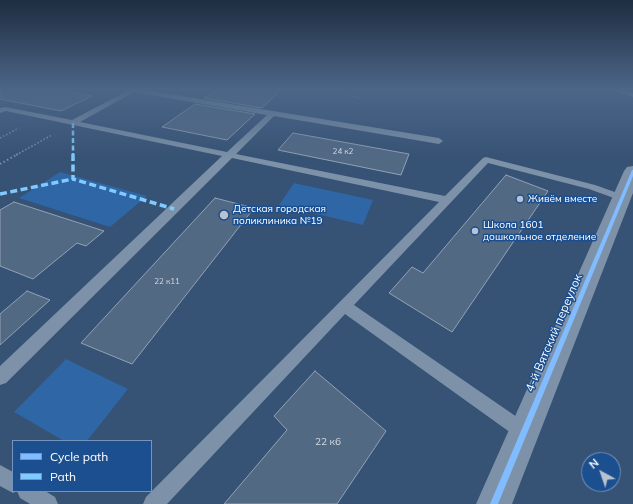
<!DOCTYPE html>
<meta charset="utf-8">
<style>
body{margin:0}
#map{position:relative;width:633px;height:504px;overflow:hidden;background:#365274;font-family:Mulish,sans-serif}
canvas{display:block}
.legend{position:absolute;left:12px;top:440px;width:140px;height:52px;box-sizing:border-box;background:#1b4f8f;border:1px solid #7695bc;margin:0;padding:5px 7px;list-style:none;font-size:12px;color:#fff}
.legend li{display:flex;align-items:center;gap:8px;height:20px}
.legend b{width:20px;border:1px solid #7695bc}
.north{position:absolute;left:581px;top:452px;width:40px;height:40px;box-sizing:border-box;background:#1b4f8f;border:1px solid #7695bc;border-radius:50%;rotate:320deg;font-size:11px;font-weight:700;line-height:16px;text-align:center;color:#fff}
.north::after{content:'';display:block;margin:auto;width:14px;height:18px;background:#b9c2ce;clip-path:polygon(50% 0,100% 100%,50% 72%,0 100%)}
</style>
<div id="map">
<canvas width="633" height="504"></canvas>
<ul class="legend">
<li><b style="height:5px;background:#80bcff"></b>Cycle path</li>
<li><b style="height:5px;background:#80caff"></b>Path</li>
</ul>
<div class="north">N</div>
</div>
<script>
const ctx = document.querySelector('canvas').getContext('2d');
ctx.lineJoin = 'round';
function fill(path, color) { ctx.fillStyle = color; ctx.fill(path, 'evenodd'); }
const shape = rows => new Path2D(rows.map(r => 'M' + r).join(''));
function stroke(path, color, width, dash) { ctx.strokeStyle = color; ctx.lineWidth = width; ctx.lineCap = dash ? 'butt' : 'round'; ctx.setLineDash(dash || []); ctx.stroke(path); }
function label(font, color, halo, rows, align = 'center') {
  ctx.font = font + ' Mulish,sans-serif'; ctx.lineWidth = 3; ctx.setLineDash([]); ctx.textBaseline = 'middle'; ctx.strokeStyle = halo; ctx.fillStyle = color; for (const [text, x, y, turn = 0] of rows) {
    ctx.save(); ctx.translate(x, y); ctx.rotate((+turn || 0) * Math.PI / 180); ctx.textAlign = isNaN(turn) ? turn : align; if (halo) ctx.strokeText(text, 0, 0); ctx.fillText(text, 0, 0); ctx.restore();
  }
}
fill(shape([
 [60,172,147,196,110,227,19,198],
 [294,183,373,200,363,225,279,205],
 [66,359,128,389,87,441,64,441,14,412]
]), '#2f66a5');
const building = shape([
 [1,89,57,89,92,96,61,111,0,99,1,89],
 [217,89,282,89,262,108,204,98,217,89],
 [195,104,255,114,227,140,162,127,195,104],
 [293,133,409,154,401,175,278,150,293,133],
 [506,175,548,191,452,332,389,293,412,267,423,273,506,175],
 [215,198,254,208,132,364,81,343,215,198],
 [14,202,104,231,86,246,77,243,33,279,0,266,0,210,14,202],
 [27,291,50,300,0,345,0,314,27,291],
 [315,371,386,431,337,504,224,504,287,430,274,416,315,371]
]);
fill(building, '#526984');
stroke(building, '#92a2b6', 1);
stroke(shape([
 [361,89,376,94],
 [339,92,366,100],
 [0,138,19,128],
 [16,155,52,135]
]), '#7d92a8', 1.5, [1.5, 2]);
stroke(shape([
 [0,164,18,154]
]), '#7d92a8', 2, [1.5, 2.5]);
fill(shape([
 [125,89,140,89,273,111,439,138,443,141,439,144,274,116,236,154,445,196,483,158,486,157,595,185,626,196,627,198,626,200,622,201,589,189,488,163,354,305,530,426,533,432,530,438,524,441,518,438,345,314,167,504,143,504,146,497,439,202,232,158,6,383,0,385,0,366,222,156,6,111,0,113,0,108,5,107,72,120,127,91,125,89],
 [134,92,267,115,227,152,80,122,134,92],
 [607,89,619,89,633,93,633,97,607,89],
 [0,465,13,472,13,491,45,491,55,497,58,504,30,504,20,498,17,491,13,493,0,486,0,465]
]), '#7d92a8');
fill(shape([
 [633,166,633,193,512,504,476,504,624,171,627,167,633,166]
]), '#7d92a8');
stroke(shape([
 [73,123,73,155]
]), '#80caff', 2.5, [5, 2.5]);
stroke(shape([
 [73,154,73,179,174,209],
 [0,194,73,179]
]), '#80caff', 3.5, [7, 3.5]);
fill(shape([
 [632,170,633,170,633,176,498,504,490,504,632,170]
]), '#80bcff');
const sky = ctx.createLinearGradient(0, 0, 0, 160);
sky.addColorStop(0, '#1e2d40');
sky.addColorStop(0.56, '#4c6688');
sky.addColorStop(1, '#4c668800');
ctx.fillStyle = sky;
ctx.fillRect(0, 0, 633, 160);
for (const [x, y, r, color] of [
 [520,199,4,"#b9c2ce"],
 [224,215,5,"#b9c2ce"],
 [475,231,4,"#b9c2ce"]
]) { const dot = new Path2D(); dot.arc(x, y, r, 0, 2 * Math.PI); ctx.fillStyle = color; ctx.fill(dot); stroke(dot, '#1b4f8f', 1.5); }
label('8px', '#d4dae0', null, [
 ["24 к2",343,152],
 ["22 к11",167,282]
]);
label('10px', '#fff', '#1b4f8f', [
 ["Живём вместе",528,199],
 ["Детская городская",233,209],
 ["поликлиника №19",233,221],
 ["Школа 1601",483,225],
 ["дошкольное отделение",483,237]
], 'left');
label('10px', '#d4dae0', null, [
 ["22 к6",328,442]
]);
label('12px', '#fff', '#1b4f8f', [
 ["4-й Вятский переулок",554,333,-67]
]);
</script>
